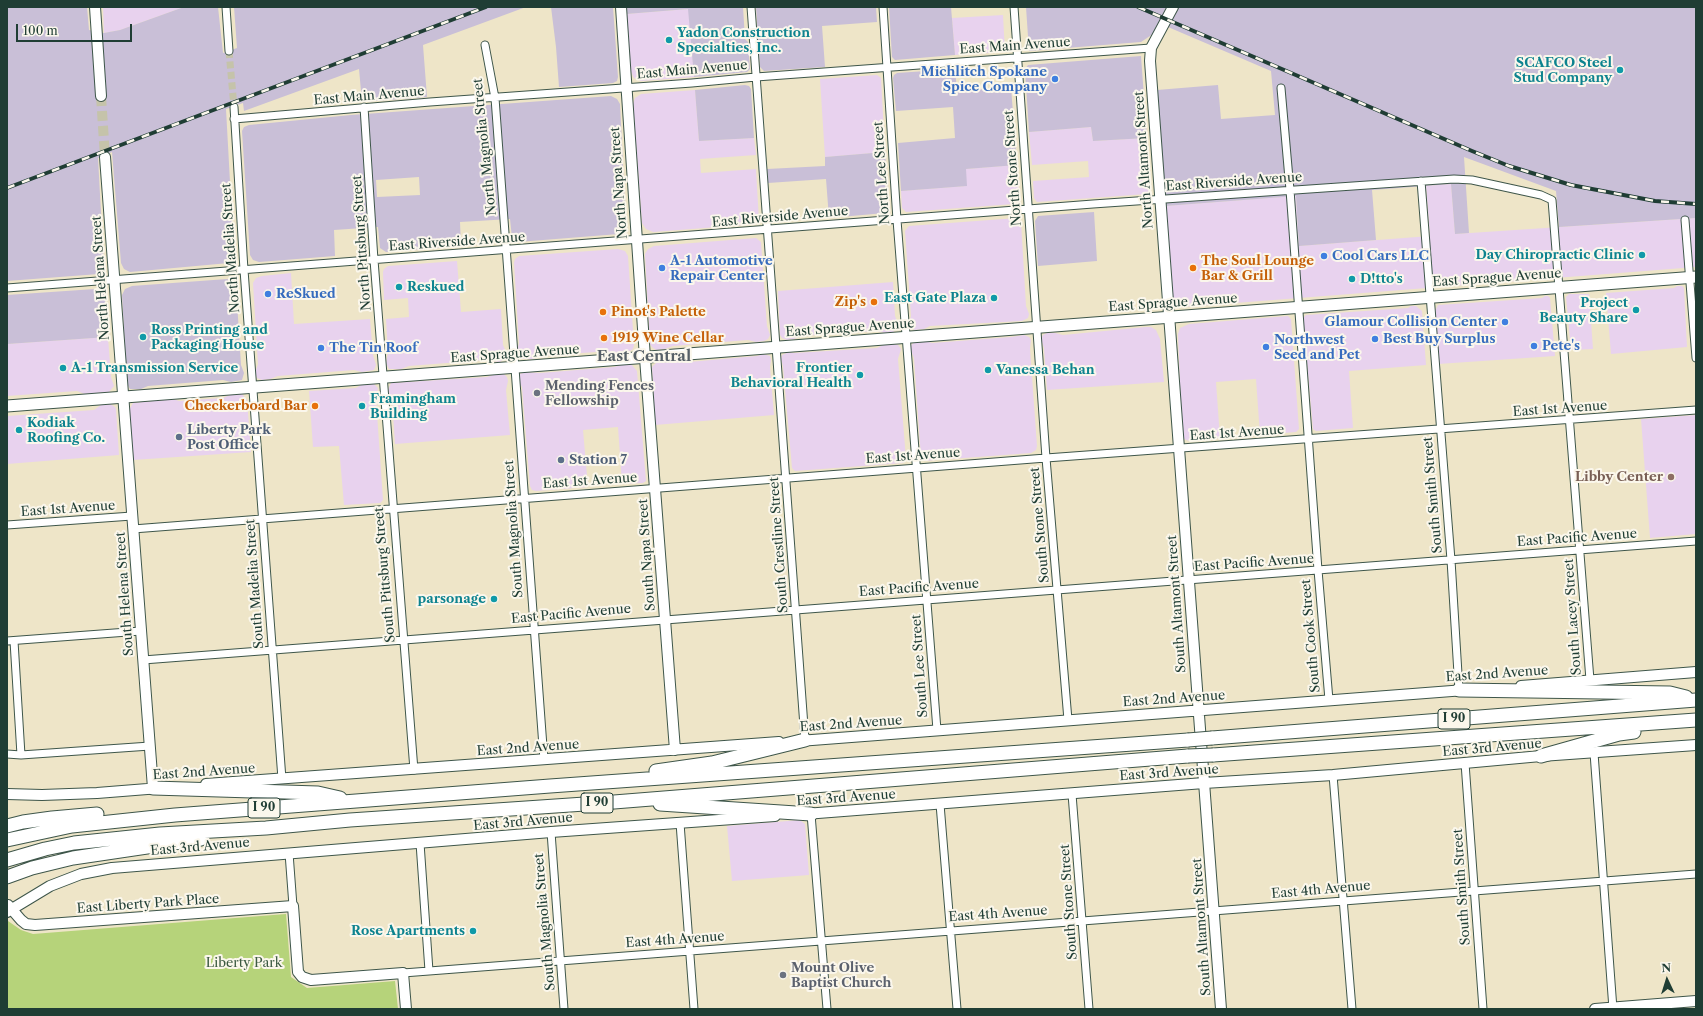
<!DOCTYPE html>
<style>
body{margin:0}
#map{position:relative;width:1703px;height:1016px;overflow:hidden;background:#eee5c8;font-family:"Libre Caslon Text",serif}
canvas{display:block}
.frame{position:absolute;inset:0;border:8px solid #1f3d34;pointer-events:none}
.north{position:absolute;left:1647px;top:960px;width:40px;height:40px;-webkit-text-stroke:3px #fbf7ec;paint-order:stroke;rotate:356deg;font-size:11px;font-weight:700;line-height:16px;text-align:center;color:#1f3d34}
.north::after{content:'';display:block;margin:auto;width:14px;height:18px;background:#1f3d34;clip-path:polygon(50% 0,100% 100%,50% 72%,0 100%)}
.scale{position:absolute;left:16px;top:24px;width:116px;height:18px;box-sizing:border-box;border:2px solid #1f3d34;border-top:0;padding-left:5px;font-size:12px;line-height:14px;white-space:nowrap;color:#1f3d34;-webkit-text-stroke:3px #fbf7ec;paint-order:stroke}
</style>
<div id="map">
<canvas width="1703" height="1016"></canvas>
<div class="frame"></div>
<div class="north">N</div>
<div class="scale">100 m</div>
</div>
<script>
const ctx = document.querySelector('canvas').getContext('2d');
ctx.lineJoin = 'round';
function fill(path, color) { ctx.fillStyle = color; ctx.fill(path, 'evenodd'); }
const shape = rows => new Path2D(rows.map(r => 'M' + r).join(''));
function stroke(path, color, width, dash) { ctx.strokeStyle = color; ctx.lineWidth = width; ctx.lineCap = dash ? 'butt' : 'round'; ctx.setLineDash(dash || []); ctx.stroke(path); }
function label(font, color, halo, rows, align = 'center') {
  ctx.font = font + ' "Libre Caslon Text",serif'; ctx.lineWidth = 4; ctx.setLineDash([]); ctx.textBaseline = 'middle'; ctx.strokeStyle = halo; ctx.fillStyle = color; for (const [text, x, y, turn = 0] of rows) {
    ctx.save(); ctx.translate(x, y); ctx.rotate((+turn || 0) * Math.PI / 180); ctx.textAlign = isNaN(turn) ? turn : align; if (halo) ctx.strokeText(text, 0, 0); ctx.fillText(text, 0, 0); ctx.restore();
  }
}
fill(shape([
 [103,7,184,7,120,30,104,33],
 [689,9,694,77,641,81,634,78,631,72,626,14],
 [1003,15,1005,52,955,55,952,18],
 [877,75,881,78,885,152,825,157,820,79],
 [695,90,699,141,754,138,756,155,700,159,701,173,756,169,759,221,756,224,653,232,646,229,642,223,633,104,635,98,641,94],
 [1091,127,1093,141,1147,138,1150,190,1147,194,1037,202,1034,198,1033,181,1089,177,1088,161,1032,165,1029,132],
 [1017,165,1019,199,1014,204,906,212,902,208,901,191,966,186,966,169],
 [1451,184,1455,234,1696,218,1696,267,1184,307,1180,306,1173,298,1165,206,1296,196,1299,246,1430,236,1426,186],
 [1017,218,1021,222,1026,306,1029,314,1028,318,1022,321,930,326,924,329,915,330,911,328,909,323,911,316,905,231,909,226],
 [756,238,761,242,767,326,770,335,768,339,764,341,756,342,748,340,673,346,665,349,656,350,652,347,650,344,645,254,648,249,654,246],
 [618,249,625,251,628,256,634,345,633,349,630,351,605,354,596,352,540,356,533,359,522,359,519,358,517,351,519,343,514,263,515,259,519,256],
 [457,261,461,312,501,309,503,345,507,354,506,358,500,362,485,360,409,366,401,369,389,369,386,363,388,353,386,319,409,317,408,298,384,300,383,272,384,269,388,266],
 [291,273,294,324,370,319,373,355,376,365,374,370,362,372,354,370,278,376,270,379,262,380,257,378,255,373,258,364,253,283,256,278,262,276],
 [893,282,895,316,899,326,893,332,885,333,877,331,801,336,794,339,787,340,782,338,780,335,778,291],
 [1677,286,1682,286,1684,288,1687,347,1611,354,1606,293,1674,288],
 [1569,294,1589,294,1593,349,1571,350,1566,297],
 [1545,296,1548,296,1550,298,1555,356,1438,364,1435,311,1438,305,1542,298],
 [1411,306,1416,306,1422,311,1426,365,1349,371,1353,428,1316,431,1313,429,1303,318,1306,315,1408,308],
 [1288,316,1291,319,1299,429,1296,432,1260,435,1256,379,1216,382,1220,438,1189,441,1184,439,1182,435,1178,334,1180,328,1189,324],
 [1146,327,1151,327,1156,330,1160,339,1164,382,1047,390,1044,348,1041,339,1043,335,1047,333,1055,333,1063,335],
 [1024,335,1029,337,1031,340,1030,349,1037,446,1036,450,1031,453,924,461,921,458,914,358,910,348,912,344,916,342,925,341,932,343,1011,337],
 [108,337,111,377,114,386,109,392,85,394,77,391,7,396,7,344],
 [885,344,894,344,898,345,901,349,898,359,906,459,903,463,795,471,792,468,783,366,781,359,782,355,789,352,794,353,877,348],
 [763,354,770,356,771,360,770,367,774,415,655,425,652,367,657,362,683,360,689,362,757,356],
 [624,364,631,364,637,371,646,481,643,483,622,484,618,427,583,430,588,487,536,491,532,490,530,486,522,387,519,382,520,374,526,372,540,373,614,367],
 [504,374,507,377,508,381,506,390,510,435,395,444,392,399,388,390,391,383,487,377,493,375],
 [363,384,374,384,378,388,376,399,383,500,380,503,344,505,339,446,313,447,309,391,356,388],
 [232,394,242,394,247,400,251,452,133,460,129,410,133,403,173,399,179,401,223,398],
 [110,404,115,407,116,409,119,455,7,464,7,416,94,410,101,405],
 [1696,415,1696,534,1650,538,1641,419],
 [800,820,805,824,809,875,732,881,727,826]
]), '#e8d2ee');
fill(shape([
 [7,7,87,7,89,30,104,33,120,30,184,7,218,7,223,53,237,48,234,7,526,7,423,45,427,97,362,102,359,69,244,111,243,103,226,109,234,255,229,263,130,272,124,269,121,263,112,152,98,158,104,267,102,271,99,274,7,281],
 [551,7,613,7,618,77,617,81,613,83,559,87,556,47],
 [626,7,743,7,745,39,748,42,750,69,747,72,694,77,688,9,626,14],
 [756,7,876,7,877,22,822,26,825,67,764,71,760,67],
 [889,7,951,7,955,55,895,60,892,57],
 [1026,7,1167,7,1153,34,1141,42,1029,51],
 [1178,7,1696,7,1696,218,1559,227,1556,191,1464,157,1469,233,1455,234,1451,184,1372,190,1376,240,1299,246,1296,196,1165,206,1157,90,1218,85,1221,119,1275,115,1271,71,1168,27],
 [1141,56,1147,138,1093,141,1091,127,1029,132,1025,69,1028,65],
 [955,69,957,91,1011,87,1017,165,966,169,967,186,901,191,898,143,955,138,953,107,896,111,893,78,894,75,897,73],
 [745,85,749,86,751,89,754,138,699,141,695,90],
 [611,96,617,99,620,104,626,226,624,231,619,234,518,242,512,238,510,219,460,222,461,246,386,252,380,248,378,227,334,230,335,256,259,262,253,260,250,255,242,131,244,127,249,125,351,115],
 [419,177,420,195,377,197,376,180],
 [885,152,889,210,885,213,829,218,826,179,768,183,767,169,825,166,825,157],
 [1094,212,1097,261,1038,266,1035,221,1038,216],
 [227,279,233,281,236,286,241,365,244,373,242,380,231,382,223,380,148,386,141,389,130,389,127,384,122,295,125,289,132,286],
 [95,289,102,291,105,296,108,337,7,344,7,295]
]), '#c9bfd7');
fill(shape([
 [286,914,291,977,307,988,395,981,398,1009,7,1009,8,921,21,930,33,934]
]), '#b6d37a');
stroke(shape([
 [229,51,234,107]
]), '#c5c3aa', 7, [7, 3.5]);
stroke(shape([
 [101,96,105,157]
]), '#c5c3aa', 10, [10, 5]);
const street = shape([
 [226,7,229,51],
 [751,7,805,740],
 [883,7,897,220,937,730],
 [1014,7,1046,458,1068,720],
 [485,45,495,98,544,760],
 [1281,88,1290,190,1318,570,1329,700],
 [234,107,244,270,282,779],
 [364,107,374,260,414,770],
 [234,119,430,102,692,83,756,77,1151,48],
 [1421,181,1451,560,1459,690],
 [1685,220,1696,358],
 [7,288,1093,204,1454,179,1472,180,1541,195,1552,200,1590,680],
 [7,525,132,516],
 [133,529,1046,458,1696,410],
 [7,641,141,631],
 [14,641,21,755],
 [143,660,1696,541],
 [1594,753,1613,1009],
 [7,754,21,755,150,746],
 [1465,763,1483,1009],
 [1333,775,1352,1009],
 [1072,794,1089,1009],
 [940,804,957,1009],
 [811,814,827,1009],
 [680,823,694,1009],
 [551,832,564,1009],
 [420,843,429,971],
 [289,853,293,906],
 [403,973,1696,874]
]);
const secondary = shape([
 [95,7,101,96],
 [621,7,645,358,675,750],
 [1173,7,1151,48,1150,61,1221,1009],
 [105,157,153,788],
 [1521,686,1696,672],
 [799,741,1465,690],
 [206,784,779,742],
 [7,794,42,795,97,793,160,788],
 [805,814,1204,783,1333,775,1541,756,1696,745],
 [8,905,21,920,26,924,35,925,293,906,298,972,302,977,311,980,403,973,406,1009],
 [7,912,50,886,81,874,112,868,551,832,775,816],
 [1595,1009,1696,1001]
]);
const primary = shape([
 [7,406,1696,277]
]);
const highway = shape([
 [1459,690,1670,693,1686,697],
 [1212,738,1696,700],
 [1213,755,1696,720],
 [1541,756,1619,734,1634,732],
 [656,771,712,763,805,740],
 [153,788,318,793,340,798],
 [660,804,811,814],
 [7,826,23,822,52,818,97,814],
 [7,840,72,826,175,815,550,786,1188,740],
 [7,860,45,849,74,843,160,834,266,828,350,820,614,802,1188,756],
 [7,877,32,868,73,858,201,839]
]);
stroke(street, '#3e564a', 9);
stroke(secondary, '#3e564a', 12);
stroke(primary, '#3e564a', 13);
stroke(highway, '#3e564a', 15);
stroke(street, '#fff', 7);
stroke(secondary, '#fff', 10);
stroke(primary, '#fff', 11);
stroke(highway, '#fff', 13);
const rail = shape([
 [1138,7,1472,151,1509,166,1571,185,1655,201,1696,204],
 [7,188,486,7]
]);
stroke(rail, '#1f3d34', 4);
stroke(rail, '#fbf7ec', 2.5, [8]);
const highwayBridge = shape([
 [1188,740,1212,738],
 [1188,756,1213,755]
]);
stroke(highwayBridge, '#3e564a', 15, []);
stroke(highwayBridge, '#fff', 13);
for (const [x, y, r, color] of [
 [669,40,4,"#0f9aa8"],
 [1620,70,4,"#0f9aa8"],
 [1055,79,4,"#3f7fe0"],
 [1642,255,4,"#0f9aa8"],
 [1324,256,4,"#3f7fe0"],
 [662,268,4,"#3f7fe0"],
 [1193,268,4,"#e8710a"],
 [1352,279,4,"#0f9aa8"],
 [399,287,4,"#0f9aa8"],
 [268,294,4,"#3f7fe0"],
 [994,298,4,"#0f9aa8"],
 [874,302,4,"#e8710a"],
 [1636,310,4,"#0f9aa8"],
 [603,312,4,"#e8710a"],
 [1505,322,4,"#3f7fe0"],
 [143,337,4,"#0f9aa8"],
 [604,338,4,"#e8710a"],
 [1375,339,4,"#3f7fe0"],
 [1534,346,4,"#3f7fe0"],
 [1266,347,4,"#3f7fe0"],
 [321,348,4,"#3f7fe0"],
 [63,368,4,"#0f9aa8"],
 [988,370,4,"#0f9aa8"],
 [860,375,4,"#0f9aa8"],
 [537,393,4,"#6b7280"],
 [315,406,4,"#e8710a"],
 [362,406,4,"#0f9aa8"],
 [19,430,4,"#0f9aa8"],
 [179,437,4,"#5c6f8a"],
 [561,460,4,"#5c6f8a"],
 [1671,477,4,"#8d6e63"],
 [494,599,4,"#0f9aa8"],
 [473,931,4,"#0f9aa8"],
 [783,975,4,"#6b7280"]
]) { const dot = new Path2D(); dot.arc(x, y, r, 0, 2 * Math.PI); ctx.fillStyle = color; ctx.fill(dot); stroke(dot, '#fbf7ec', 1.5); }
for (const [x, y, w] of [
 [1454,719,32],
 [597,803,32],
 [264,808,32]
]) { const box = new Path2D(); box.roundRect(x - w / 2, y - 10, w, 20, 3); ctx.fillStyle = '#fbf7ec'; ctx.fill(box); stroke(box, '#1f3d34', 1); }
label('bold 12px', '#1f3d34', null, [
 ["I 90",1454,719],
 ["I 90",597,803],
 ["I 90",264,808]
]);
label('bold 13px', '#0d838f', '#fbf7ec', [
 ["Yadon Construction",677,33],
 ["Specialties, Inc.",677,48],
 ["SCAFCO Steel",1612,63,"right"],
 ["Stud Company",1612,78,"right"],
 ["Day Chiropractic Clinic",1634,255,"right"],
 ["D!tto's",1360,279],
 ["Reskued",407,287],
 ["East Gate Plaza",986,298,"right"],
 ["Project",1628,303,"right"],
 ["Beauty Share",1628,318,"right"],
 ["Ross Printing and",151,330],
 ["Packaging House",151,345],
 ["A-1 Transmission Service",71,368],
 ["Frontier",852,368,"right"],
 ["Behavioral Health",852,383,"right"],
 ["Vanessa Behan",996,370],
 ["Framingham",370,399],
 ["Building",370,414],
 ["Kodiak",27,423],
 ["Roofing Co.",27,438],
 ["parsonage",486,599,"right"],
 ["Rose Apartments",465,931,"right"]
], 'left');
label('13px', '#1f3d34', '#fbf7ec', [
 ["East Main Avenue",1015,46,-4],
 ["East Main Avenue",692,70,-5],
 ["East Main Avenue",369,96,-5],
 ["North Magnolia Street",485,147,-96],
 ["North Altamont Street",1144,160,-94],
 ["North Stone Street",1013,168,-94],
 ["North Lee Street",882,173,-94],
 ["East Riverside Avenue",1234,182,-4],
 ["North Napa Street",619,183,-94],
 ["East Riverside Avenue",780,217,-5],
 ["East Riverside Avenue",457,242,-4],
 ["North Pittsburg Street",362,243,-94],
 ["North Madelia Street",231,248,-94],
 ["North Helena Street",101,278,-94],
 ["East Sprague Avenue",1497,278,-4],
 ["East Sprague Avenue",1173,303,-4],
 ["East Sprague Avenue",850,328,-4],
 ["East Sprague Avenue",515,354,-4],
 ["East 1st Avenue",1560,409,-4],
 ["East 1st Avenue",1237,433,-4],
 ["East 1st Avenue",913,456,-4],
 ["East 1st Avenue",590,481,-4],
 ["South Smith Street",1433,495,-95],
 ["East 1st Avenue",68,509,-4],
 ["South Stone Street",1040,525,-95],
 ["South Magnolia Street",514,529,-94],
 ["East Pacific Avenue",1577,538,-4],
 ["South Crestline Street",779,545,-94],
 ["South Napa Street",647,555,-94],
 ["East Pacific Avenue",1254,563,-4],
 ["South Pittsburg Street",385,575,-95],
 ["South Madelia Street",255,584,-94],
 ["East Pacific Avenue",919,588,-4],
 ["South Helena Street",125,594,-94],
 ["South Altamont Street",1177,604,-94],
 ["East Pacific Avenue",571,614,-5],
 ["South Lacey Street",1573,617,-94],
 ["South Cook Street",1311,636,-95],
 ["South Lee Street",920,666,-94],
 ["East 2nd Avenue",1497,674,-4],
 ["East 2nd Avenue",1174,699,-4],
 ["East 2nd Avenue",851,724,-4],
 ["East 2nd Avenue",528,748,-4],
 ["East 3rd Avenue",1492,748,-5],
 ["East 2nd Avenue",204,772,-4],
 ["East 3rd Avenue",1169,773,-4],
 ["East 3rd Avenue",846,798,-4],
 ["East 3rd Avenue",523,822,-5],
 ["East 3rd Avenue",200,847,-5],
 ["South Smith Street",1462,887,-94],
 ["East 4th Avenue",1321,890,-5],
 ["South Stone Street",1069,902,-94],
 ["East Liberty Park Place",148,904,-4],
 ["East 4th Avenue",998,914,-4],
 ["South Magnolia Street",545,922,-95],
 ["South Altamont Street",1202,927,-94],
 ["East 4th Avenue",675,940,-4]
]);
label('bold 13px', '#366cbe', '#fbf7ec', [
 ["Michlitch Spokane",1047,72,"right"],
 ["Spice Company",1047,87,"right"],
 ["Cool Cars LLC",1332,256],
 ["A-1 Automotive",670,261],
 ["Repair Center",670,276],
 ["ReSkued",276,294],
 ["Glamour Collision Center",1497,322,"right"],
 ["Best Buy Surplus",1383,339],
 ["Northwest",1274,340],
 ["Seed and Pet",1274,355],
 ["Pete's",1542,346],
 ["The Tin Roof",329,348]
], 'left');
label('bold 13px', '#c56008', '#fbf7ec', [
 ["The Soul Lounge",1201,261],
 ["Bar & Grill",1201,276],
 ["Zip's",866,302,"right"],
 ["Pinot's Palette",611,312],
 ["1919 Wine Cellar",612,338],
 ["Checkerboard Bar",307,406,"right"]
], 'left');
label('bold 13px', '#5b616d', '#fbf7ec', [
 ["Mending Fences",545,386],
 ["Fellowship",545,401],
 ["Mount Olive",791,968],
 ["Baptist Church",791,983]
], 'left');
label('bold 13px', '#4e5e75', '#fbf7ec', [
 ["Liberty Park",187,430],
 ["Post Office",187,445],
 ["Station 7",569,460]
], 'left');
label('bold 13px', '#785e54', '#fbf7ec', [
 ["Libby Center",1663,477]
], 'right');
label('13px', '#3d5b42', '#fbf7ec', [
 ["Liberty Park",244,963]
]);
label('bold 15px', '#565f67', '#fbf7ec', [
 ["East Central",644,357]
]);
</script>
